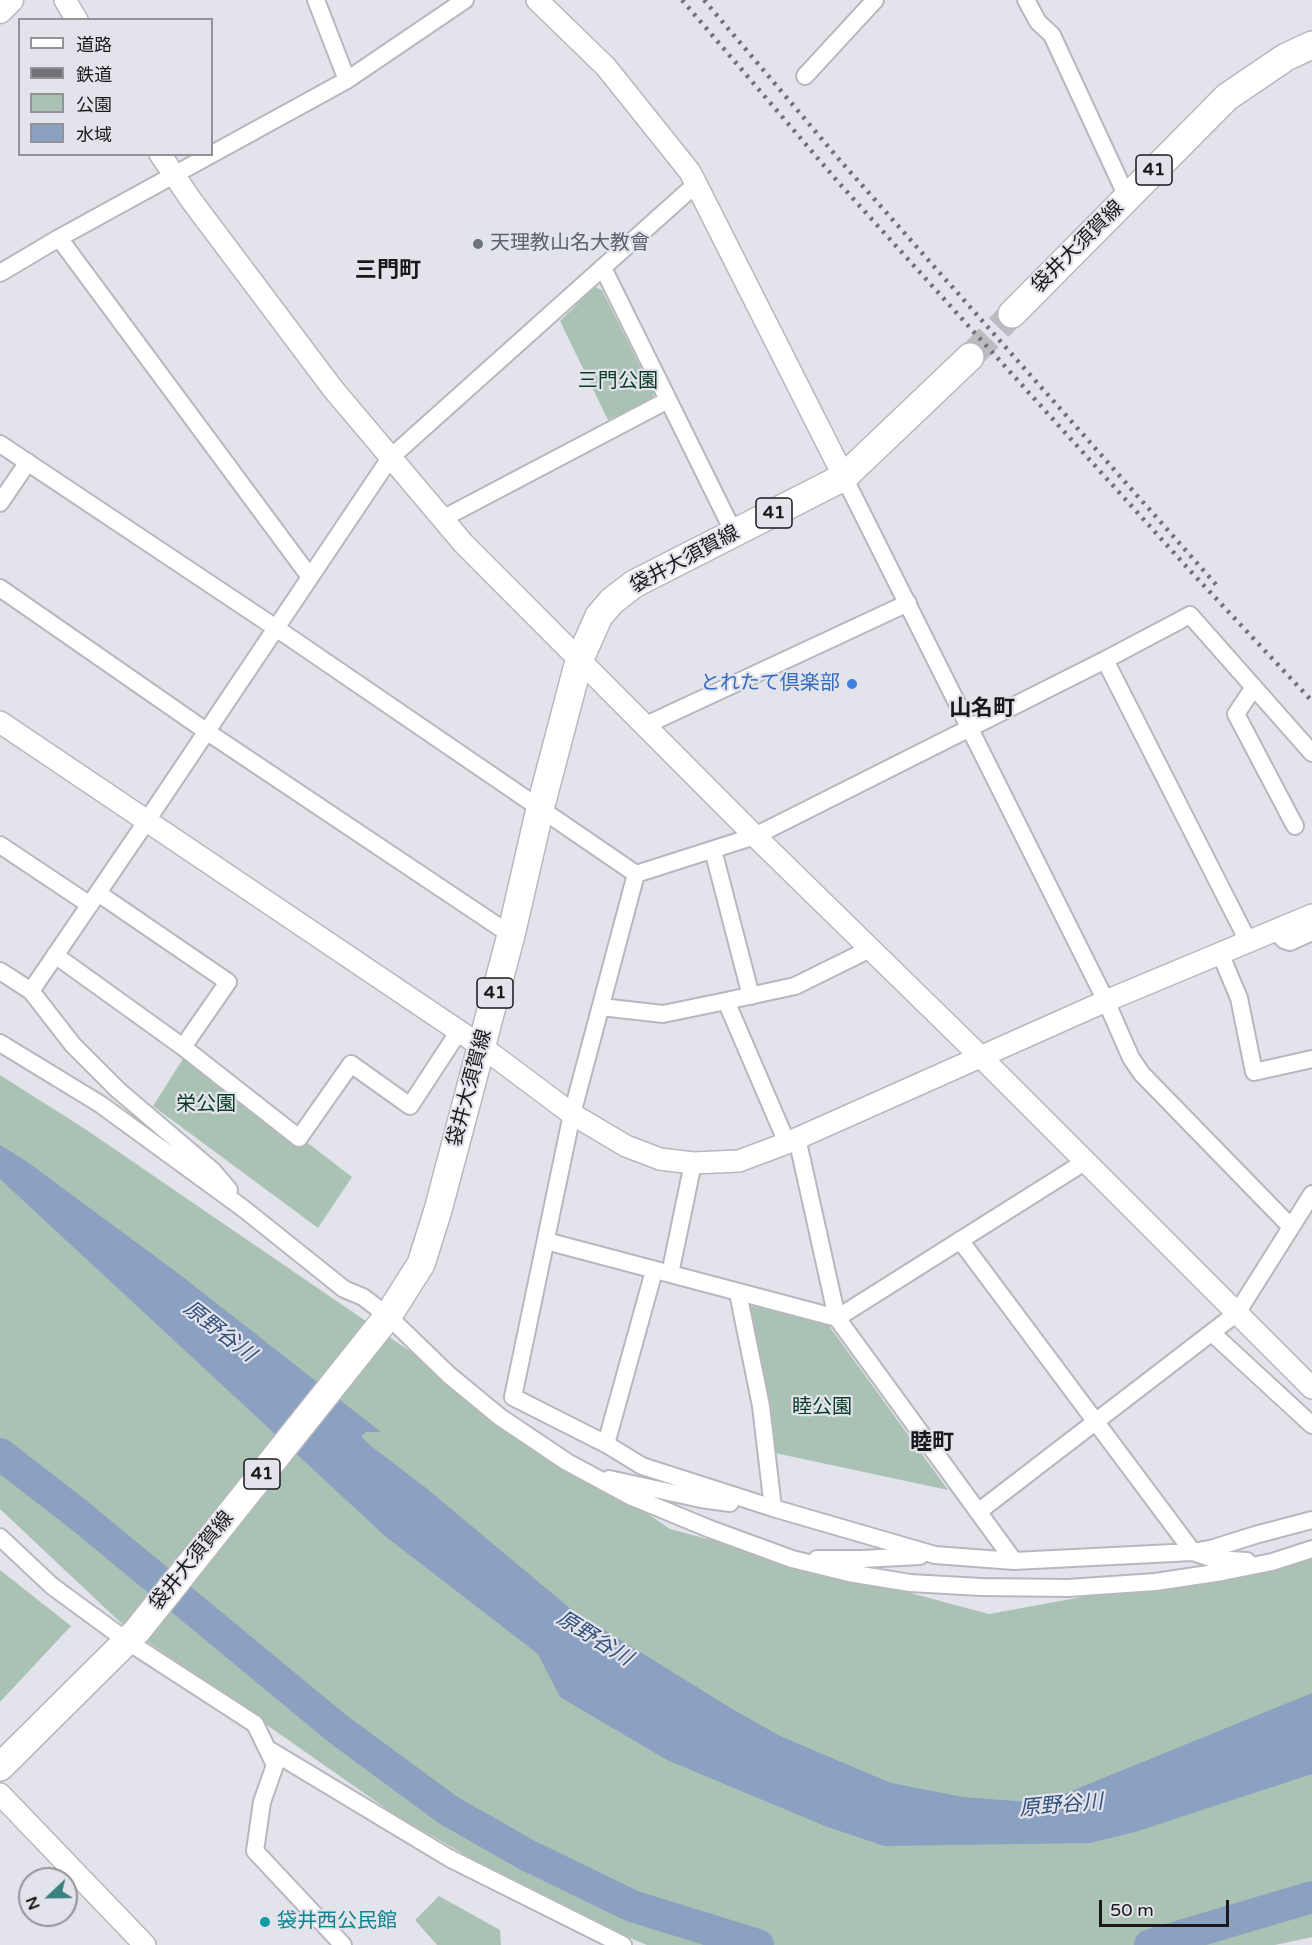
<!DOCTYPE html>
<meta charset="utf-8">
<style>
body{margin:0}
#map{position:relative;width:1312px;height:1945px;overflow:hidden;background:#e3e3eb;font-family:"Varela Round","Noto Sans JP",sans-serif}
canvas{display:block}
.legend{position:absolute;left:18px;top:18px;width:195px;height:138px;box-sizing:border-box;background:#e3e3eb;border:2px solid #929298;margin:0;padding:8px 10px;list-style:none;font-size:18px;color:#19191c}
.legend li{display:flex;align-items:center;gap:12px;height:30px}
.legend b{width:30px;border:2px solid #929298}
.north{position:absolute;left:18px;top:1867px;width:60px;height:60px;box-sizing:border-box;background:#e3e3eb;border:2px solid #929298;border-radius:50%;rotate:248deg;font-size:16px;font-weight:700;line-height:24px;text-align:center;color:#19191c}
.north::after{content:'';display:block;margin:auto;width:21px;height:27px;background:#39817f;clip-path:polygon(50% 0,100% 100%,50% 72%,0 100%)}
.scale{position:absolute;left:1099px;top:1900px;width:130px;height:27px;box-sizing:border-box;border:3px solid #19191c;border-top:0;padding-left:8px;font-size:18px;line-height:21px;white-space:nowrap;color:#19191c;-webkit-text-stroke:4px #e3e3eb;paint-order:stroke}
</style>
<div id="map">
<canvas width="1312" height="1945"></canvas>
<ul class="legend">
<li><b style="height:8px;background:#fff"></b>道路</li>
<li><b style="height:8px;background:#717177"></b>鉄道</li>
<li><b style="height:16px;background:#aac2b4"></b>公園</li>
<li><b style="height:16px;background:#8ba1c1"></b>水域</li>
</ul>
<div class="north">N</div>
<div class="scale">50 m</div>
</div>
<script>
const ctx = document.querySelector('canvas').getContext('2d');
ctx.lineJoin = 'round';
function fill(path, color) { ctx.fillStyle = color; ctx.fill(path, 'evenodd'); }
const shape = rows => new Path2D(rows.map(r => 'M' + r).join(''));
function stroke(path, color, width, dash) { ctx.strokeStyle = color; ctx.lineWidth = width; ctx.lineCap = dash ? 'butt' : 'round'; ctx.setLineDash(dash || []); ctx.stroke(path); }
function label(font, color, halo, rows, align = 'center') {
  ctx.font = font + ' "Varela Round","Noto Sans JP",sans-serif'; ctx.lineWidth = 4.5; ctx.setLineDash([]); ctx.textBaseline = 'middle'; ctx.strokeStyle = halo; ctx.fillStyle = color; for (const [text, x, y, turn = 0] of rows) {
    ctx.save(); ctx.translate(x, y); ctx.rotate((+turn || 0) * Math.PI / 180); ctx.textAlign = isNaN(turn) ? turn : align; if (halo) ctx.strokeText(text, 0, 0); ctx.fillText(text, 0, 0); ctx.restore();
  }
}
fill(shape([
 [595,287,602,290,654,394,651,400,608,420,560,321],
 [188,1051,352,1177,318,1228,153,1106],
 [0,1075,85,1129,670,1529,989,1614,1312,1555,1312,1937,1275,1945,647,1945,554,1906,394,1814,121,1623,0,1509],
 [752,1306,827,1323,948,1490,775,1453,748,1310],
 [0,1570,71,1626,0,1702],
 [439,1896,500,1930,501,1945,437,1945,415,1920]
]), '#aac2b4');
fill(shape([
 [0,1145,26,1161,179,1274,381,1432,366,1432,361,1436,371,1446,426,1488,572,1610,734,1710,780,1736,891,1783,963,1797,1042,1803,1312,1693,1312,1774,1135,1832,1090,1843,884,1846,825,1826,667,1760,560,1697,538,1654,385,1536,0,1179]
]), '#8ba1c1');
stroke(shape([
 [0,1454,79,1515,338,1729,448,1810,527,1855,632,1906,758,1945],
 [1150,1945,1312,1897]
]), '#8ba1c1', 32);
stroke(shape([
 [970,357,1012,314]
]), '#bbbbc2', 27, [27, 14]);
const minor = shape([
 [316,0,347,80],
 [1026,0,1038,22,1052,35,1127,197],
 [805,76,875,0],
 [59,238,310,577],
 [603,268,734,533],
 [0,273,59,238,347,80,465,0],
 [0,444,276,628,636,874],
 [844,477,1106,1001,1131,1058,1142,1074,1291,1227],
 [0,503,28,462],
 [442,519,668,400],
 [0,588,206,731,511,935],
 [1105,660,1248,941],
 [1254,687,1236,714,1295,826],
 [646,725,908,603],
 [0,845,90,905],
 [713,850,751,996],
 [636,874,572,1114,513,1397,606,1444,642,1466,773,1508,935,1555,1014,1561,1193,1552,1214,1548,1255,1535,1312,1520],
 [636,874,755,836,1105,660,1190,615,1312,753],
 [98,893,228,982,183,1047],
 [1275,930,1284,940,1290,942,1312,932],
 [1220,953,1239,998,1254,1072,1312,1059],
 [55,955,183,1047,299,1138,351,1064,410,1106,459,1031],
 [0,971,31,991,73,1045,118,1090,212,1170,229,1190],
 [31,991,146,822,390,458,696,184],
 [726,1001,787,1143],
 [601,1007,663,1014,726,1001,795,986,872,948],
 [0,1043,100,1104,244,1209,344,1289,363,1297,388,1316,449,1375,500,1417,567,1462,630,1496,710,1529,792,1559,849,1573,910,1583,981,1587,1068,1588,1155,1582,1222,1572,1272,1562,1312,1549],
 [797,1138,837,1318,1014,1561],
 [960,1240,1193,1552,1213,1559,1247,1561],
 [546,1241,837,1318,1086,1161],
 [670,1274,693,1163],
 [738,1293,761,1406,773,1508],
 [1212,1333,1312,1425],
 [606,1444,654,1271],
 [609,1479,701,1499,730,1503],
 [978,1512,1237,1313,1312,1194],
 [0,1537,52,1586,127,1641,255,1724,275,1765,262,1802,255,1851,343,1945],
 [817,1559,862,1559,920,1556],
 [268,1749,449,1858,623,1945]
]);
const tertiary = shape([
 [65,0,77,20],
 [537,0,606,67,690,172,844,477],
 [160,154,191,200,333,389,463,543,755,836,981,1057,1312,1388],
 [0,722,481,1046,572,1114,626,1146,660,1159,693,1163,739,1161,787,1143,1106,1001,1312,915],
 [0,1794,145,1945]
]);
const secondary = shape([
 [0,11,11,0]
]);
const primary = shape([
 [1012,314,1227,97,1286,57,1312,45],
 [0,1767,137,1631,388,1316,421,1264,438,1210,511,935,540,809,579,661,599,616,612,601,634,584,844,477,970,357]
]);
stroke(minor, '#b7b7bf', 20);
stroke(tertiary, '#b7b7bf', 24);
stroke(secondary, '#b7b7bf', 27);
stroke(primary, '#b7b7bf', 30);
stroke(minor, '#fff', 16);
stroke(tertiary, '#fff', 21);
stroke(secondary, '#fff', 24);
stroke(primary, '#fff', 27);
stroke(shape([
 [682,0,839,183,1194,575,1312,701],
 [704,0,837,157,1220,589]
]), '#717177', 4.5, [3, 6]);
for (const [x, y, r, color] of [
 [478,244,6,"#6b7280"],
 [852,684,6,"#3f7fe0"],
 [265,1922,6,"#0f9aa8"]
]) { const dot = new Path2D(); dot.arc(x, y, r, 0, 2 * Math.PI); ctx.fillStyle = color; ctx.fill(dot); stroke(dot, '#e3e3eb', 2); }
for (const [x, y, w] of [
 [1154,170,36],
 [774,513,36],
 [495,993,36],
 [262,1474,36]
]) { const box = new Path2D(); box.roundRect(x - w / 2, y - 15, w, 30, 4.5); ctx.fillStyle = '#e3e3eb'; ctx.fill(box); stroke(box, '#19191c', 1.5); }
label('bold 18px', '#19191c', null, [
 ["41",1154,170],
 ["41",774,513],
 ["41",495,993],
 ["41",262,1474]
]);
label('20px', '#5b616d', '#e3e3eb', [
 ["天理教山名大教會",490,244]
], 'left');
label('20px', '#19191c', '#e3e3eb', [
 ["袋井大須賀線",1078,247,-45],
 ["袋井大須賀線",685,560,-28],
 ["袋井大須賀線",470,1088,-75],
 ["袋井大須賀線",192,1561,-51]
]);
label('20px', '#073c26', '#e3e3eb', [
 ["三門公園",618,382],
 ["栄公園",206,1105],
 ["睦公園",822,1408]
]);
label('20px', '#366cbe', '#e3e3eb', [
 ["とれたて倶楽部",840,684]
], 'right');
label('20px', '#0d838f', '#e3e3eb', [
 ["袋井西公民館",277,1922]
], 'left');
label('italic 21px', '#31507c', '#e3e3eb', [
 ["原野谷川",219,1332,38],
 ["原野谷川",594,1639,32],
 ["原野谷川",1061,1806,-5]
]);
label('bold 22px', '#19191c', '#e3e3eb', [
 ["三門町",388,271],
 ["山名町",982,709],
 ["睦町",932,1443]
]);
</script>
